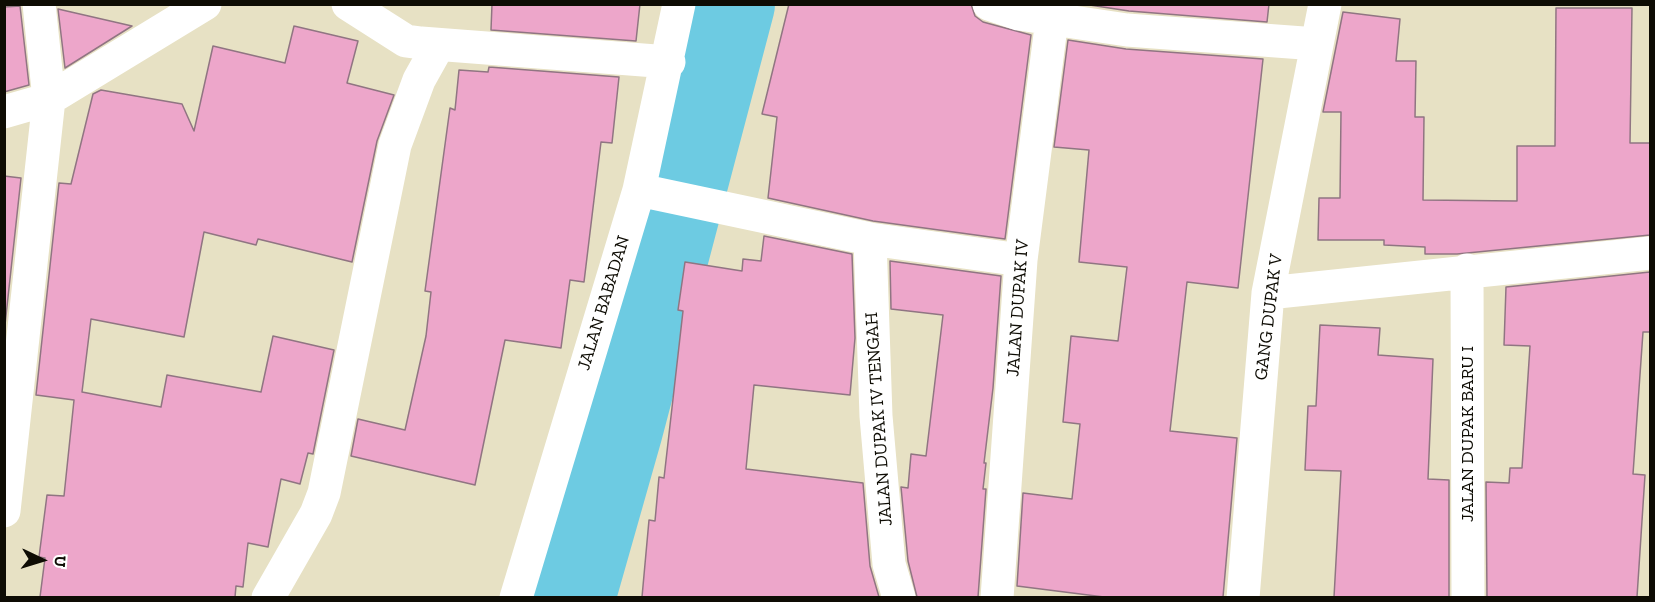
<!DOCTYPE html>
<style>
body{margin:0}
#map{position:relative;width:1655px;height:602px;overflow:hidden;background:#e7e1c4;font-family:"Zilla Slab",serif}
canvas{display:block}
.frame{position:absolute;inset:0;border:6px solid #0e0c04;pointer-events:none}
.north{position:absolute;left:12px;top:530px;width:60px;height:60px;-webkit-text-stroke:4px #fff;paint-order:stroke;rotate:94deg;font-size:16px;font-weight:700;line-height:24px;text-align:center;color:#0e0c04}
.north::after{content:'';display:block;margin:auto;width:21px;height:27px;background:#0e0c04;clip-path:polygon(50% 0,100% 100%,50% 72%,0 100%)}
</style>
<div id="map">
<canvas width="1655" height="602"></canvas>
<div class="frame"></div>
<div class="north">U</div>
</div>
<script>
const ctx = document.querySelector('canvas').getContext('2d');
ctx.lineJoin = 'round';
const shape = rows => new Path2D(rows.map(r => 'M' + r).join(''));
function stroke(path, color, width, dash) { ctx.strokeStyle = color; ctx.lineWidth = width; ctx.lineCap = dash ? 'butt' : 'round'; ctx.setLineDash(dash || []); ctx.stroke(path); }
function fill(path, color) { ctx.fillStyle = color; ctx.fill(path, 'evenodd'); }
function label(font, color, halo, rows, align = 'center') {
  ctx.font = font + ' "Zilla Slab",serif'; ctx.lineWidth = 4.5; ctx.setLineDash([]); ctx.textBaseline = 'middle'; ctx.strokeStyle = halo; ctx.fillStyle = color; for (const [text, x, y, turn = 0] of rows) {
    ctx.save(); ctx.translate(x, y); ctx.rotate((+turn || 0) * Math.PI / 180); ctx.textAlign = isNaN(turn) ? turn : align; if (halo) ctx.strokeText(text, 0, 0); ctx.fillText(text, 0, 0); ctx.restore();
  }
}
stroke(shape([
 [571,598,619,429,731,4]
]), '#6dcbe2', 88);
const building = shape([
 [492,4,640,4,636,41,491,30,492,4],
 [789,4,971,4,975,16,983,22,1031,35,1005,239,873,221,768,198,777,117,762,114,789,4],
 [1083,4,1269,4,1267,22,1129,11,1083,4],
 [20,6,29,85,4,92,4,7,20,6],
 [1556,8,1632,8,1630,143,1650,143,1650,235,1457,254,1425,254,1425,247,1384,245,1384,240,1318,240,1319,198,1340,198,1341,112,1323,112,1343,12,1400,19,1396,61,1416,61,1415,117,1424,117,1423,200,1517,201,1517,146,1555,146,1556,8],
 [58,9,132,26,65,68,58,9],
 [294,26,358,41,347,83,394,95,377,141,352,262,258,239,256,245,204,232,184,337,91,319,82,392,161,407,167,375,261,392,273,336,334,350,313,454,308,453,300,484,281,479,268,547,248,543,243,587,236,586,235,597,40,597,45,558,39,557,47,495,64,496,74,400,36,395,59,183,71,184,93,94,101,90,182,104,194,131,213,46,285,63,294,26],
 [1068,40,1126,49,1263,59,1238,288,1187,282,1170,431,1237,438,1223,597,1104,597,1017,586,1023,493,1072,499,1080,424,1063,422,1071,336,1118,341,1127,267,1079,262,1089,150,1054,147,1068,40],
 [489,67,619,77,612,143,601,142,584,282,570,280,561,348,505,340,475,485,351,456,358,419,405,430,426,336,431,292,425,291,450,108,455,110,459,70,488,72,489,67],
 [4,176,21,178,4,334,4,176],
 [764,236,852,254,855,338,850,395,754,385,746,469,863,483,870,566,879,597,642,597,649,520,655,521,659,477,664,478,683,311,678,310,685,262,742,271,743,259,761,261,764,236],
 [890,261,1001,276,993,388,984,463,986,463,983,489,986,489,978,597,917,597,908,561,901,487,908,488,911,454,926,456,943,315,891,309,890,261],
 [1650,272,1650,332,1643,332,1633,474,1645,475,1637,597,1487,597,1486,482,1509,483,1510,468,1522,468,1530,346,1504,345,1506,287,1650,272],
 [1320,325,1380,328,1378,355,1433,359,1428,479,1449,480,1449,597,1334,597,1341,471,1305,470,1308,406,1316,406,1320,325]
]);
fill(building, '#eda6ca');
stroke(building, '#907582', 1.5);
stroke(shape([
 [348,4,406,41,421,43,669,62],
 [989,4,1019,14,1127,30,1317,44],
 [4,112,49,99,205,4],
 [639,190,870,239,1021,260],
 [870,239,876,416,889,564,899,598],
 [1467,270,1468,598],
 [1268,293,1650,253],
 [4,511,49,99,39,4],
 [268,598,316,514,324,493,395,145,419,80,438,46],
 [516,598,639,190,679,4],
 [997,598,1021,260,1052,19],
 [1243,598,1268,293,1325,4]
]), '#fff', 33);
label('18px', '#0e0c04', '#fff', [
 ["JALAN BABADAN",604,303,-73],
 ["JALAN DUPAK IV",1018,308,-86],
 ["GANG DUPAK V",1269,317,-83],
 ["JALAN DUPAK IV TENGAH",879,419,-94],
 ["JALAN DUPAK BARU I",1468,434,-90]
]);
</script>
